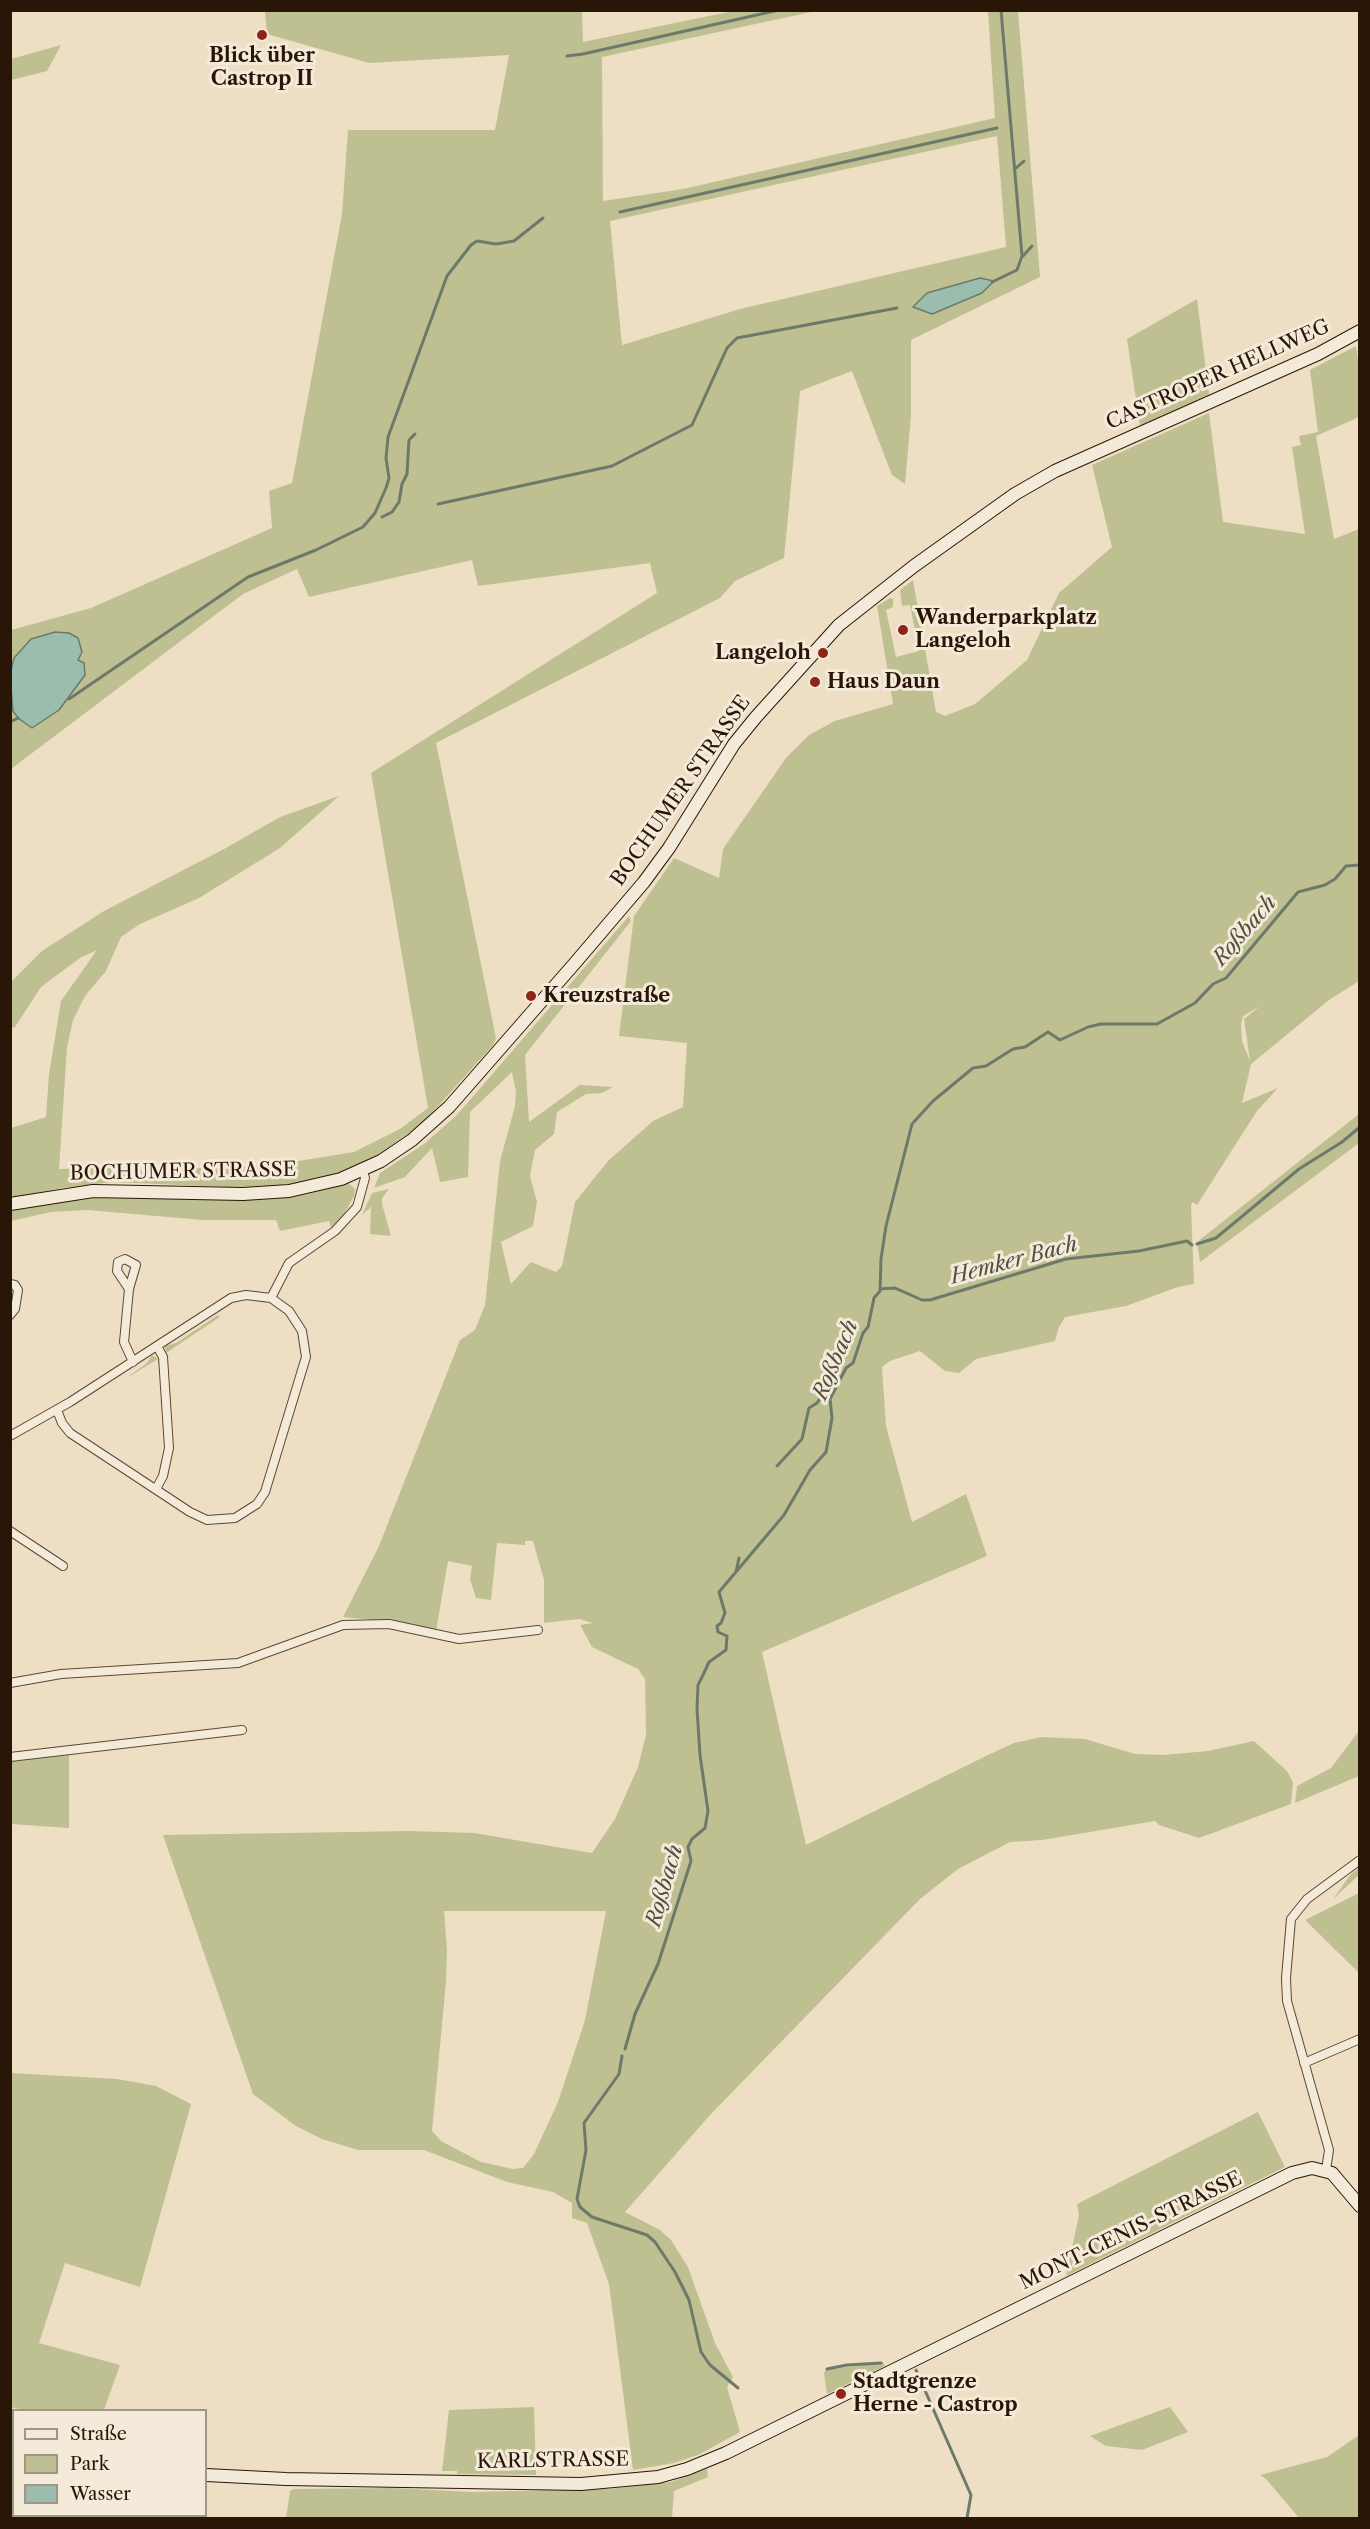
<!DOCTYPE html>
<meta charset="utf-8">
<style>
body{margin:0}
#map{position:relative;width:1370px;height:2529px;overflow:hidden;background:#eedfc4;font-family:"Libre Caslon Text",serif}
canvas{display:block}
.frame{position:absolute;inset:0;border:12px solid #291607;pointer-events:none}
.legend{position:absolute;left:12px;top:2409px;width:195px;height:108px;box-sizing:border-box;background:#f4ead9;border:2px solid #a39585;margin:0;padding:8px 10px;list-style:none;font-size:18px;color:#291607}
.legend li{display:flex;align-items:center;gap:12px;height:30px}
.legend b{width:30px;border:2px solid #a39585}
</style>
<div id="map">
<canvas width="1370" height="2529"></canvas>
<div class="frame"></div>
<ul class="legend">
<li><b style="height:8px;background:#f4ead9"></b>Straße</li>
<li><b style="height:16px;background:#bec091"></b>Park</li>
<li><b style="height:16px;background:#9bbdad"></b>Wasser</li>
</ul>
</div>
<script>
const ctx = document.querySelector('canvas').getContext('2d');
ctx.lineJoin = 'round';
function fill(path, color) { ctx.fillStyle = color; ctx.fill(path, 'evenodd'); }
const shape = rows => new Path2D(rows.map(r => 'M' + r).join(''));
function stroke(path, color, width, dash) { ctx.strokeStyle = color; ctx.lineWidth = width; ctx.lineCap = dash ? 'butt' : 'round'; ctx.setLineDash(dash || []); ctx.stroke(path); }
function label(font, color, halo, rows, align = 'center') {
  ctx.font = font + ' "Libre Caslon Text",serif'; ctx.lineWidth = 6; ctx.setLineDash([]); ctx.textBaseline = 'middle'; ctx.strokeStyle = halo; ctx.fillStyle = color; for (const [text, x, y, turn = 0] of rows) {
    ctx.save(); ctx.translate(x, y); ctx.rotate((+turn || 0) * Math.PI / 180); ctx.textAlign = isNaN(turn) ? turn : align; if (halo) ctx.strokeText(text, 0, 0); ctx.fillText(text, 0, 0); ctx.restore();
  }
}
fill(shape([
 [265,11,582,11,583,42,733,11,816,11,602,57,603,201,683,189,995,118,988,11,1018,11,1040,277,911,340,911,415,905,484,892,475,852,371,800,391,784,558,735,581,720,598,436,743,496,1038,493,1045,423,1123,379,1154,356,1166,333,1175,300,1183,246,1188,113,1182,62,1188,11,1198,11,1128,46,1117,49,1074,61,1001,97,950,80,958,41,987,15,1027,11,1028,11,982,42,951,104,911,226,848,280,817,339,796,280,848,199,898,140,924,121,937,106,971,85,996,73,1020,67,1047,59,1169,125,1167,141,1170,274,1165,354,1152,400,1129,428,1108,371,773,657,593,650,563,478,586,472,560,309,597,297,569,243,594,11,769,11,630,91,608,272,528,269,491,292,483,342,214,348,130,495,130,509,55,369,63,267,34],
 [997,136,1006,247,740,309,622,345,610,221],
 [61,45,47,71,11,80,11,59],
 [1197,299,1209,395,1140,426,1127,339],
 [1356,346,1359,366,1359,417,1316,436,1334,539,1359,529,1359,981,1329,1000,1251,1064,1242,1103,1278,1088,1257,1111,1197,1205,1193,1202,1191,1205,1194,1284,1178,1287,1126,1306,1065,1317,1059,1327,1055,1341,976,1359,959,1373,945,1371,920,1351,890,1361,882,1367,886,1426,912,1522,966,1494,987,1556,762,1652,806,1845,988,1755,1014,1743,1041,1737,1085,1739,1135,1754,1163,1755,1208,1751,1254,1741,1287,1771,1293,1782,1291,1804,1199,1838,1159,1825,1155,1821,1042,1840,1010,1842,958,1869,920,1899,710,2115,625,2212,660,2230,671,2240,688,2267,715,2343,733,2377,727,2387,740,2432,698,2455,674,2463,633,2470,609,2284,587,2223,572,2218,572,2203,553,2192,507,2182,424,2150,358,2150,322,2139,296,2126,253,2094,163,1835,410,1831,474,1833,592,1853,615,1819,638,1767,646,1735,645,1679,638,1669,592,1647,580,1625,593,1623,579,1619,544,1623,544,1580,533,1541,525,1541,525,1545,497,1543,491,1600,476,1598,470,1579,472,1566,448,1561,436,1631,412,1624,343,1617,379,1546,460,1340,475,1330,485,1305,500,1161,515,1106,516,1092,512,1072,470,1112,468,1177,440,1182,432,1148,405,1177,374,1188,380,1173,424,1144,456,1116,629,916,631,921,525,1055,529,1122,580,1085,613,1087,602,1093,586,1094,557,1112,554,1134,535,1150,530,1176,537,1202,533,1226,501,1242,511,1284,531,1262,556,1272,562,1266,575,1202,608,1161,653,1121,683,1107,687,1043,619,1036,634,916,674,858,719,878,723,849,786,758,809,735,835,721,893,704,877,606,890,598,893,599,893,607,886,610,896,657,919,651,910,605,902,606,900,590,913,580,936,712,945,716,975,704,1027,660,1059,593,1112,547,1092,465,1209,413,1223,522,1305,534,1292,447,1301,445,1299,436,1318,432,1310,370],
 [1260,1006,1244,1019,1250,1061,1242,1041,1241,1025,1243,1016],
 [444,1911,606,1911,585,2020,558,2102,534,2154,523,2168,513,2169,481,2162,441,2141,432,2131,446,1982,447,1950],
 [1359,1114,1359,1143,1200,1262,1197,1242],
 [348,1183,355,1189,354,1196,344,1214,331,1228,329,1221,280,1231,276,1220,202,1220,88,1210,51,1212,11,1221,10,1210,68,1199,98,1197,268,1199,308,1194],
 [389,1189,382,1198,382,1204,391,1236,370,1234,371,1207,362,1215,372,1193],
 [218,1315,220,1317,166,1353,165,1346,176,1343],
 [152,1355,158,1359,125,1379,147,1363],
 [1359,1731,1359,1776,1295,1803,1297,1786,1331,1768],
 [69,1755,69,1828,11,1824,11,1761],
 [1359,1868,1359,1875,1333,1899,1351,1874],
 [1359,1893,1359,1973,1305,1920],
 [11,2073,117,2079,156,2086,191,2104,140,2287,65,2263,39,2343,120,2365,104,2410,23,2410,11,2407],
 [1258,2112,1285,2167,1066,2276,1079,2215,1077,2204],
 [883,2362,885,2366,827,2394,824,2373,826,2370],
 [534,2407,536,2475,457,2474,457,2471,442,2471,449,2410],
 [1170,2407,1188,2432,1142,2450,1106,2446,1090,2436],
 [1359,2435,1359,2518,1299,2518,1266,2479,1260,2475,1327,2457],
 [707,2469,708,2477,674,2491,672,2518,286,2518,290,2491,294,2489,393,2488,472,2492,609,2489,671,2482],
 [13,2501,14,2516,77,2516,78,2518,11,2518,11,2502]
]), '#bec091');
const water = shape([
 [980,278,994,281,982,293,932,314,913,307,927,293,980,278],
 [55,632,69,633,78,638,82,652,78,660,84,663,85,675,59,710,32,728,18,718,13,711,10,675,14,658,31,639,55,632]
]);
fill(water, '#9bbdad');
stroke(water, '#6d7a6b', 1.5);
stroke(shape([
 [567,56,583,54,779,10],
 [1015,169,1024,161],
 [620,212,997,128],
 [1023,256,1032,246],
 [992,282,1017,270,1022,256,1001,10],
 [438,504,612,466,692,425,727,348,737,338,897,308],
 [382,517,392,512,399,502,402,484,407,474,409,440,415,434],
 [69,699,248,577,316,550,363,527,375,513,386,488,389,478,386,458,388,437,447,276,471,245,477,241,496,244,514,241,543,218],
 [10,722,18,718],
 [1197,1244,1216,1238,1299,1169,1342,1142,1360,1127],
 [880,1289,895,1288,922,1300,930,1300,1066,1259,1139,1251,1187,1241,1192,1245],
 [777,1466,802,1439,809,1408,817,1403,828,1386,839,1380],
 [736,1572,739,1558],
 [625,2049,635,2014,658,1964,691,1861,688,1847,692,1839,705,1828,708,1811,700,1755,697,1709,698,1685,703,1675,709,1662,726,1650,727,1636,718,1632,717,1626,721,1623,725,1613,719,1592,784,1515,810,1470,826,1452,832,1418,830,1399,846,1368,853,1363,863,1333,868,1327,874,1298,880,1291,881,1259,886,1226,912,1124,933,1101,973,1068,986,1066,1013,1049,1025,1047,1048,1032,1060,1040,1088,1027,1101,1024,1157,1024,1195,1003,1213,984,1226,978,1298,892,1325,885,1335,879,1346,866,1360,865],
 [622,2056,619,2074,584,2123,586,2150,577,2199,580,2207,592,2217,647,2235,655,2242,675,2272,689,2300,701,2352,710,2365,738,2388],
 [827,2369,847,2365,881,2363],
 [916,2370,971,2495,967,2518]
]), '#6d7a6b', 3);
const minor = shape([
 [10,1284,15,1285,18,1290,15,1309,10,1315],
 [129,1289,117,1271,118,1262,125,1259,136,1265,129,1289,124,1342,133,1362],
 [271,1298,289,1263,335,1231,357,1207,365,1178,363,1171],
 [10,1436,70,1402,231,1298,246,1295,271,1298,289,1311,302,1331,306,1357,265,1492,257,1504,235,1518,207,1520,190,1512,70,1433,62,1423,57,1410],
 [156,1489,163,1476,169,1448,163,1357,157,1346],
 [10,1531,63,1566],
 [10,1683,61,1674,238,1663,343,1625,389,1624,459,1639,538,1630],
 [10,1757,242,1730],
 [1304,2063,1360,2039],
 [1326,2170,1329,2150,1287,2001,1286,1978,1291,1919,1307,1899,1360,1860]
]);
const secondary = shape([
 [10,1204,93,1191,243,1194,289,1191,341,1179,381,1161,412,1140,449,1107,575,963,644,882,669,848,734,744,756,717,839,625,914,566,1015,494,1055,471,1318,354,1360,331],
 [206,2475,286,2479,581,2484,658,2477,687,2469,726,2453,1292,2173,1312,2168,1332,2173,1360,2206],
 [10,2490,14,2490]
]);
stroke(minor, '#5a4836', 10);
stroke(secondary, '#291607', 14);
stroke(minor, '#f4ead9', 8);
stroke(secondary, '#f4ead9', 12);
for (const [x, y, r, color] of [
 [262,35,6,"#8f2418"],
 [903,630,6,"#8f2418"],
 [823,653,6,"#8f2418"],
 [815,682,6,"#8f2418"],
 [531,996,6,"#8f2418"],
 [841,2394,6,"#8f2418"]
]) { const dot = new Path2D(); dot.arc(x, y, r, 0, 2 * Math.PI); ctx.fillStyle = color; ctx.fill(dot); stroke(dot, '#f4ead9', 2); }
label('bold 20px', '#291607', '#f4ead9', [
 ["Blick über",262,56,"center"],
 ["Castrop II",262,79,"center"],
 ["Wanderparkplatz",915,618],
 ["Langeloh",915,641],
 ["Langeloh",811,653,"right"],
 ["Haus Daun",827,682],
 ["Kreuzstraße",543,996],
 ["Stadtgrenze",853,2382],
 ["Herne - Castrop",853,2405]
], 'left');
label('20px', '#291607', '#f4ead9', [
 ["CASTROPER HELLWEG",1218,375,-24],
 ["BOCHUMER STRASSE",681,791,-55],
 ["BOCHUMER STRASSE",183,1172,-1],
 ["MONT-CENIS-STRASSE",1131,2231,-26],
 ["KARLSTRASSE",553,2461,-1]
]);
label('italic 21px', '#515041', '#f4ead9', [
 ["Roßbach",1245,931,-49],
 ["Hemker Bach",1014,1261,-15],
 ["Roßbach",836,1360,-67],
 ["Roßbach",665,1886,-74]
]);
</script>
